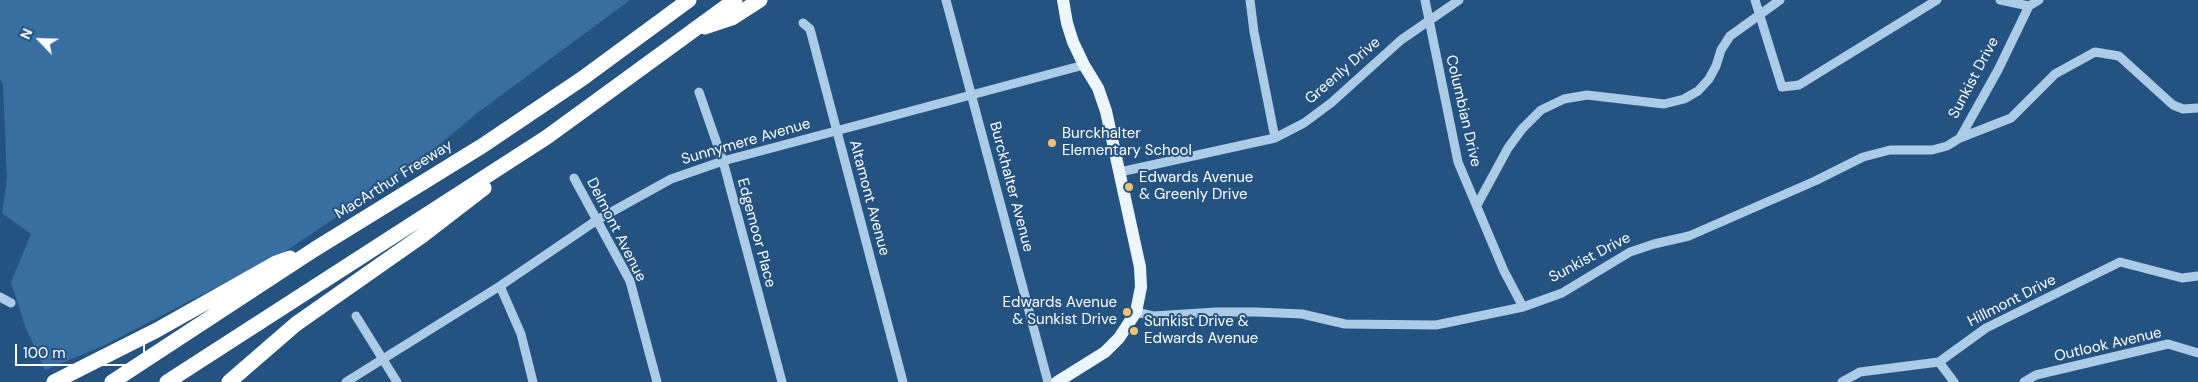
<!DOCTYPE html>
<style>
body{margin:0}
#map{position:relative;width:2198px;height:382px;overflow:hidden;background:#245382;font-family:"DM Sans",sans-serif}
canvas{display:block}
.north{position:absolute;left:15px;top:15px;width:50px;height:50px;-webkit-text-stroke:4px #245382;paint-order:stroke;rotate:294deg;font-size:14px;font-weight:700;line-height:20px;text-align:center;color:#fff}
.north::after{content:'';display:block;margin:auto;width:18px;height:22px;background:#fff;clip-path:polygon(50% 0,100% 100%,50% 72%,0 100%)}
.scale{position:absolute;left:15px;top:344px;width:130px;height:22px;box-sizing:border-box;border:2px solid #fff;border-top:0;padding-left:6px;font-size:15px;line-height:18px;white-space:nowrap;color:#fff;-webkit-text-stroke:4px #245382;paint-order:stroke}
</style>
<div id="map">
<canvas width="2198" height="382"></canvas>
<div class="north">N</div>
<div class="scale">100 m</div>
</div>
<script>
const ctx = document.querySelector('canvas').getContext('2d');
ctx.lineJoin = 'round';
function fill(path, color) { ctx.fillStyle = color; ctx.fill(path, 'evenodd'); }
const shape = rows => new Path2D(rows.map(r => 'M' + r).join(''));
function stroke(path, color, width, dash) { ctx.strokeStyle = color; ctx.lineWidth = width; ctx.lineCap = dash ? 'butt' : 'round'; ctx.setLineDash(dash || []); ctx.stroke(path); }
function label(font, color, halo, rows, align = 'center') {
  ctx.font = font + ' "DM Sans",sans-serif'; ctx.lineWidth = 4; ctx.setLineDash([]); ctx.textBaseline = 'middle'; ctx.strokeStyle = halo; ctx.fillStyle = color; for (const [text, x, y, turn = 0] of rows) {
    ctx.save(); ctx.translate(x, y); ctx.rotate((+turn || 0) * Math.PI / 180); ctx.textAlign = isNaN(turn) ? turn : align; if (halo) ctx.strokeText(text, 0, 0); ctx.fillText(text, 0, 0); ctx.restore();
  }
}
fill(shape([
 [0,0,630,0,476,114,420,161,286,251,105,345,45,370,25,326,11,282,31,234,2,213,7,179,3,85,0,79]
]), '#386ea0');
stroke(shape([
 [946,0,1048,382],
 [1250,0,1254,32,1275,138],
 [1425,0,1458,162,1504,271,1523,307],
 [1755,0,1782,87,1799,85,1937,0],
 [2000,0,2029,6],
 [803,23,810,29,903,382],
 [699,92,723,161,782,382],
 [1960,138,2011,118,2055,74,2095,52,2119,56,2173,105,2183,109,2198,108],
 [1120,172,1275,138,1304,123,1331,103,1401,40,1459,0],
 [574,178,630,281,657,382],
 [1477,205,1508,148,1522,129,1541,110,1564,99,1587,95,1664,104,1684,99,1698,91,1709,79,1716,66,1721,50,1730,36,1780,0],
 [500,286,521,334,533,382],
 [0,297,11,303],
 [1136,312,1153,316,1216,312,1256,312,1302,314,1345,324,1436,325,1523,307,1562,293,1630,252,1654,244,1689,236,1815,181,1863,157,1890,150,1932,150,1947,146,1960,138,1998,70,2029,6,2039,0],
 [356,316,397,382],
 [1939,362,1954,382],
 [346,382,500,286,597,220,671,179,723,161,1084,65],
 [1842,382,1860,372,1939,362,1986,328,2120,262,2182,278,2198,276],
 [2024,382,2036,375,2168,344,2198,353]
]), '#abcbe7', 9);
stroke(shape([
 [1057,382,1105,352,1119,338,1136,312,1141,287,1140,267,1106,111,1098,88,1084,65,1073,42,1067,23,1063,0]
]), '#edf5fd', 12);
stroke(shape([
 [705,27,732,18,760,0],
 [54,382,157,330,276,263,290,258],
 [112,382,315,249,482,146,583,78,689,0],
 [167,382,547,137,735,0],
 [229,382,296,324,423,235,484,188]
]), '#fff', 15);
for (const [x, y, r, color] of [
 [1052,143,5,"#f2c36f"],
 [1129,187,5,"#f2c36f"],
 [1127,312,5,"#f2c36f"],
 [1134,331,5,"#f2c36f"]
]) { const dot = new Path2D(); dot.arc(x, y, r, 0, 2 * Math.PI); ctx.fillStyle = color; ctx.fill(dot); stroke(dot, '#245382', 2); }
label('15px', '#fff', '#245382', [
 ["Greenly Drive",1343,71,-41],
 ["Sunkist Drive",1974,78,-62],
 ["Columbian Drive",1463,111,77],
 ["Sunnymere Avenue",746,142,-16],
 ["MacArthur Freeway",394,180,-32],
 ["Burckhalter Avenue",1011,187,75],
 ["Altamont Avenue",869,198,75],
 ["Delmont Avenue",616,230,63],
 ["Edgemoor Place",756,233,75],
 ["Sunkist Drive",1590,258,-28],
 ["Hillmont Drive",2012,301,-27],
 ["Outlook Avenue",2108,345,-13]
]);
label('15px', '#fff', '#245382', [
 ["Burckhalter",1062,134],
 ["Elementary School",1062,151],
 ["Edwards Avenue",1139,178],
 ["& Greenly Drive",1139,195],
 ["Edwards Avenue",1117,303,"right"],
 ["& Sunkist Drive",1117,320,"right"],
 ["Sunkist Drive &",1144,322],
 ["Edwards Avenue",1144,339]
], 'left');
</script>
